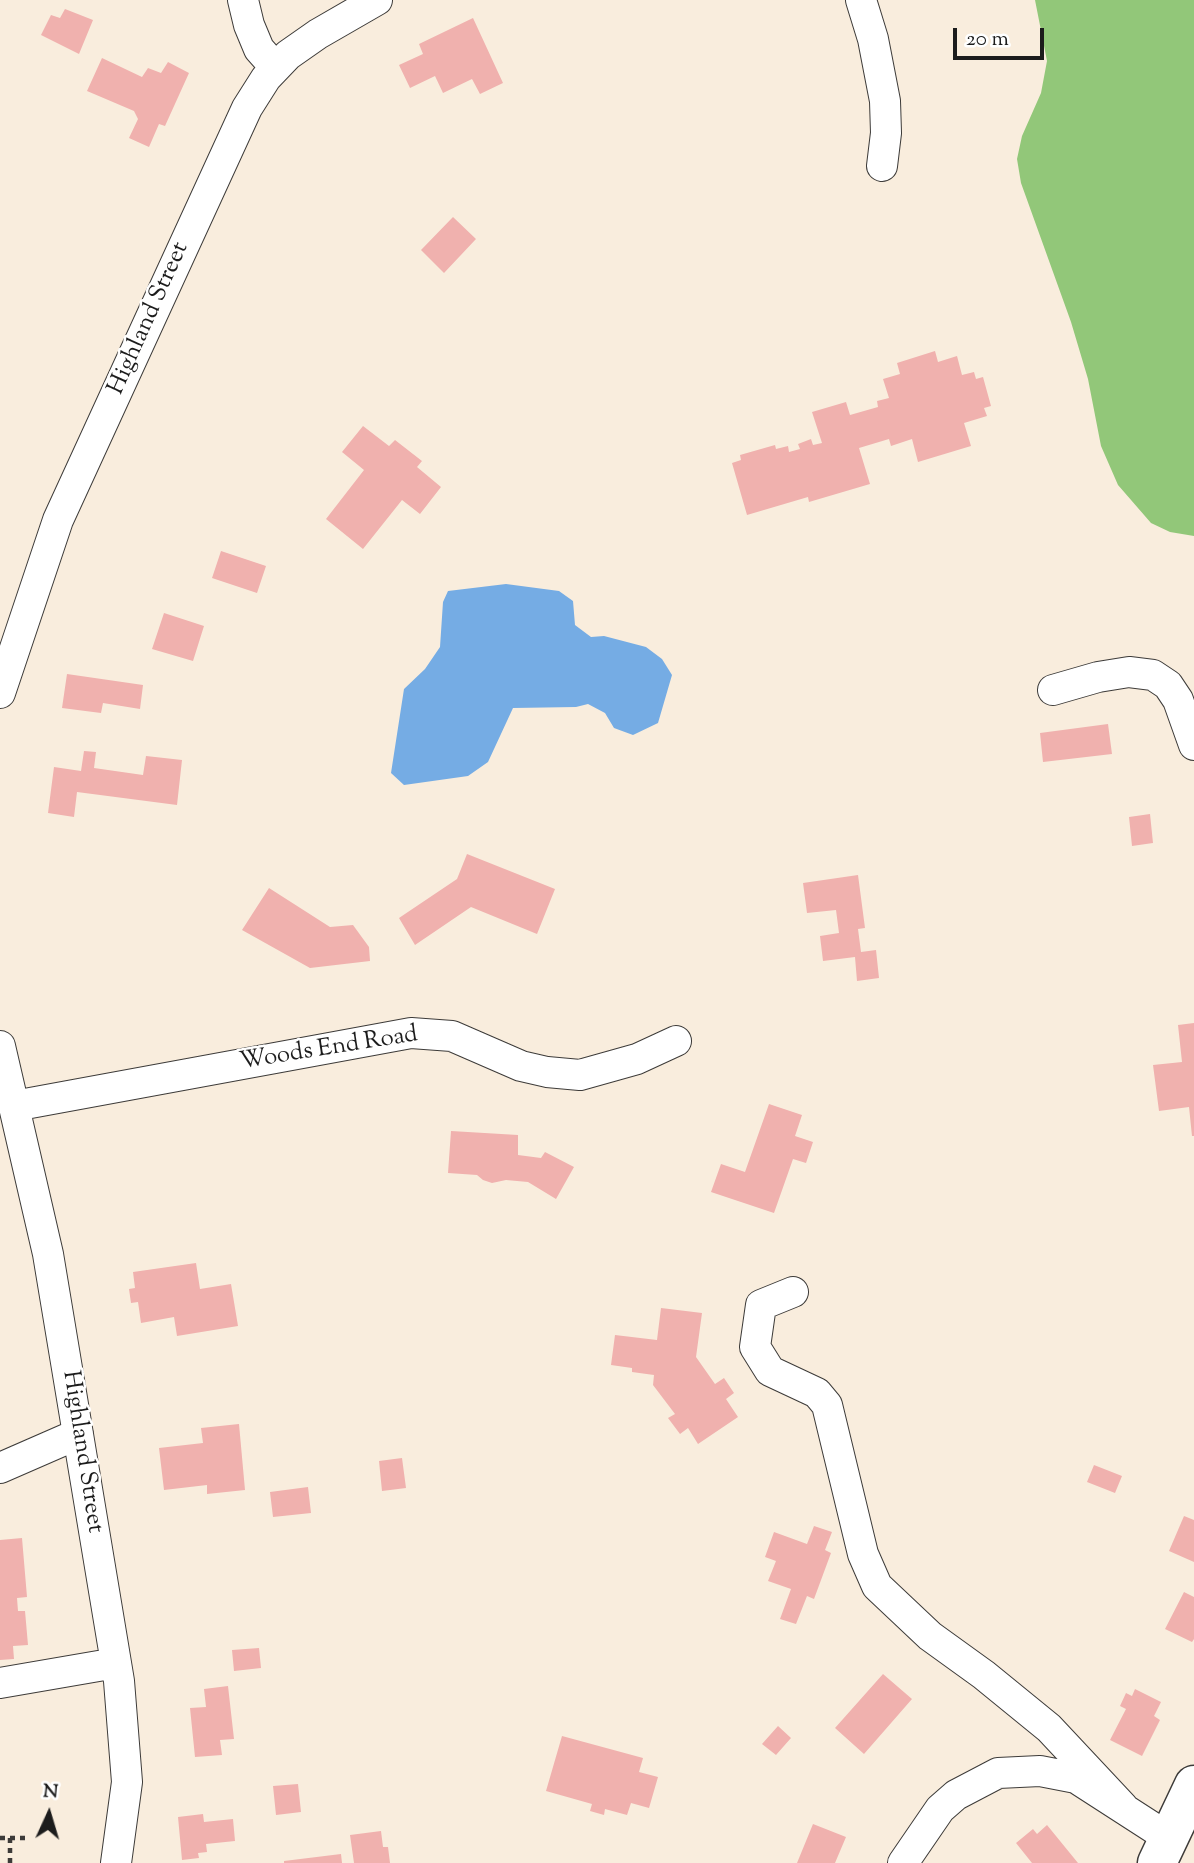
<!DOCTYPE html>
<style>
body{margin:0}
#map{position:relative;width:1194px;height:1863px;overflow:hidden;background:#f9eddd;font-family:"Sorts Mill Goudy",serif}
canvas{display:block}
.north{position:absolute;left:14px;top:1779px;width:70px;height:70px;-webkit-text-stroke:5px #fff;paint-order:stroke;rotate:4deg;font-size:19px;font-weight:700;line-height:28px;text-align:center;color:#1c1c1c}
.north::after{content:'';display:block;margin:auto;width:24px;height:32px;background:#1c1c1c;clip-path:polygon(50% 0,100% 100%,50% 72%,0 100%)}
.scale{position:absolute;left:953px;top:28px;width:91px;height:32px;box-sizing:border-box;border:4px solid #1c1c1c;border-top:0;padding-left:9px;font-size:21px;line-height:24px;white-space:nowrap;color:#1c1c1c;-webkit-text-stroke:5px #fff;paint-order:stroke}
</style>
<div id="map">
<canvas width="1194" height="1863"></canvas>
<div class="north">N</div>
<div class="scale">20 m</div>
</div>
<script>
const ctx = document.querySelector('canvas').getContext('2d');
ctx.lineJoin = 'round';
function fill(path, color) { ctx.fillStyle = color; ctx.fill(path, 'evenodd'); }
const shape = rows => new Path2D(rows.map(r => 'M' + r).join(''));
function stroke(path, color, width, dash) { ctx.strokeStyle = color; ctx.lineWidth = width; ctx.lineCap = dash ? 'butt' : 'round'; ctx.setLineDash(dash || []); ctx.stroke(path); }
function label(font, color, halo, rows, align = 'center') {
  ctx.font = font + ' "Sorts Mill Goudy",serif'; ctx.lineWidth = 5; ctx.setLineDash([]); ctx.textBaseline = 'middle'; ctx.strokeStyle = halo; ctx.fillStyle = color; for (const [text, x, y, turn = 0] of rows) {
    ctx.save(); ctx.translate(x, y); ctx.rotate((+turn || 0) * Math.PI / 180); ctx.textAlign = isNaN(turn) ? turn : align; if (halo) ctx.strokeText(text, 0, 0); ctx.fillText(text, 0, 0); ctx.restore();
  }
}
fill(shape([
 [1035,0,1194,0,1194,536,1170,532,1151,523,1118,485,1101,446,1088,379,1071,322,1021,183,1017,159,1022,136,1041,93,1047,61]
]), '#92c779');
fill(shape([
 [506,584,559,591,573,601,575,625,591,637,604,636,646,647,662,659,672,675,658,723,633,735,614,728,605,713,588,704,576,707,513,708,488,762,468,776,404,785,391,773,404,689,425,669,440,647,443,602,448,591]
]), '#75ace4');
fill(shape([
 [65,9,93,20,79,54,41,35,51,15,60,18],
 [473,18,503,83,480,94,472,79,443,93,435,76,410,88,399,65,423,54,419,44],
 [102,58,142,77,148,68,161,73,168,62,189,73,165,126,159,124,149,147,129,138,138,119,134,111,87,91],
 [453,217,476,239,444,273,421,250],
 [935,351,938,362,957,356,962,375,974,372,976,379,983,377,991,406,984,408,987,416,964,423,971,446,918,462,912,439,891,446,889,439,859,448,870,484,809,502,808,497,747,515,732,463,741,460,740,455,775,445,776,449,788,446,789,452,800,449,798,444,811,439,813,445,822,443,812,412,846,402,850,415,878,407,877,401,889,398,883,379,900,374,897,363],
 [363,426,389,446,395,440,422,461,417,467,441,487,420,514,402,500,363,549,326,519,364,470,342,452],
 [221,551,266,566,257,593,212,578],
 [164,613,204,626,193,661,152,649],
 [67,674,143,685,140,709,103,703,101,713,62,708],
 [1108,724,1112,754,1043,762,1040,733],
 [84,751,96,752,94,768,143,775,146,756,182,760,177,805,77,792,74,817,48,813,54,767,81,771],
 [1150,814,1153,843,1132,846,1129,817],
 [467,854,555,889,537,934,471,907,415,945,399,918,457,879],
 [858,875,865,928,858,929,861,952,876,950,879,978,857,981,855,957,823,961,820,936,839,933,836,910,807,913,803,883],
 [269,888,330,927,353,925,369,947,370,961,310,968,242,930],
 [1194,1023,1194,1136,1192,1136,1189,1107,1159,1111,1153,1065,1182,1062,1178,1025],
 [769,1104,802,1115,795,1136,813,1142,806,1163,793,1159,774,1213,711,1192,721,1164,745,1172],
 [451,1131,518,1135,518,1155,541,1158,545,1152,574,1167,556,1199,528,1182,506,1180,492,1183,483,1180,477,1175,448,1173],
 [196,1263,200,1289,231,1284,238,1326,177,1336,174,1317,141,1323,138,1302,131,1303,129,1289,135,1288,133,1272],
 [661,1308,702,1313,696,1357,715,1384,724,1378,734,1393,726,1399,738,1417,698,1444,688,1428,680,1434,668,1418,675,1414,653,1385,654,1375,632,1372,632,1368,611,1365,615,1335,657,1340],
 [239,1424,245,1490,207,1494,207,1485,164,1490,159,1448,203,1443,201,1428],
 [402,1458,406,1488,382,1491,379,1461],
 [1094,1465,1122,1476,1115,1493,1087,1482],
 [308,1487,311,1513,273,1517,270,1492],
 [1184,1516,1194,1520,1194,1562,1169,1551],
 [814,1526,832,1532,825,1550,831,1553,814,1599,807,1596,796,1624,780,1619,791,1589,768,1581,776,1561,765,1557,774,1532,807,1544],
 [22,1538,27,1597,17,1598,18,1611,25,1611,28,1645,13,1646,14,1659,0,1660,0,1540],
 [1184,1592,1194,1597,1194,1639,1192,1642,1165,1629],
 [259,1648,261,1668,234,1671,232,1650],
 [883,1674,912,1699,864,1754,835,1728],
 [228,1686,234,1739,220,1740,222,1755,195,1757,190,1708,206,1707,204,1689],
 [1135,1689,1161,1702,1154,1716,1160,1720,1142,1756,1110,1740,1126,1709,1120,1706,1126,1693,1132,1696],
 [778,1726,791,1738,776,1755,762,1744],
 [562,1736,643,1758,639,1772,658,1777,649,1808,631,1803,627,1815,605,1809,604,1815,590,1811,592,1804,546,1791],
 [298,1784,301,1812,276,1815,273,1786],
 [203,1814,204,1822,233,1819,235,1841,206,1844,207,1852,198,1853,199,1858,182,1860,178,1817],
 [813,1824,846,1837,835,1863,797,1863],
 [1047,1825,1078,1863,1032,1863,1016,1843,1033,1829,1037,1834],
 [381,1831,383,1847,388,1847,390,1863,354,1863,350,1835],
 [341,1854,342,1863,284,1863,284,1861]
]), '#f0b1ae');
const minor = shape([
 [243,0,249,25,259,49,275,67],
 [861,0,873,39,885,101,886,133,882,166],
 [1053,690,1098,677,1129,672,1153,675,1168,685,1178,700,1194,745],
 [0,693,58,520,247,108,266,78,288,55,318,34,377,0],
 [0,1046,48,1254,119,1681,127,1782,116,1863],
 [14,1106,411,1033,452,1036,521,1066,547,1072,580,1075,637,1059,676,1041],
 [793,1292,761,1305,755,1347,770,1371,817,1393,827,1405,863,1554,877,1586,930,1636,984,1675,1049,1728,1123,1807],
 [0,1468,78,1434],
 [0,1683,116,1663],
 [903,1863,940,1809,956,1795,998,1773,1040,1771,1076,1778,1169,1838]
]);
const major = shape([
 [1157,1863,1194,1785]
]);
stroke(minor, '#3d3b39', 32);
stroke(major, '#3d3b39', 41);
stroke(shape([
 [0,1838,28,1838],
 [10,1838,10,1863]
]), '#3d3b39', 4.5, [5, 5]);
stroke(minor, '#fff', 30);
stroke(major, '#fff', 38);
label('24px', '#1c1c1c', '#fff', [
 ["Highland Street",150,319,-66],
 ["Woods End Road",329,1050,-9],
 ["Highland Street",81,1452,81]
]);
</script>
